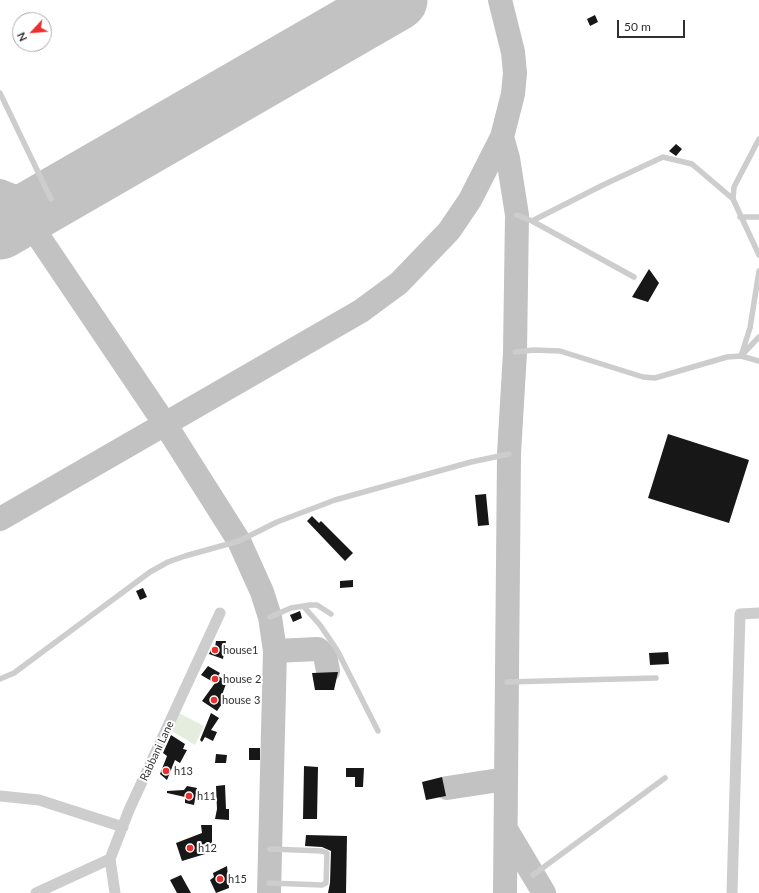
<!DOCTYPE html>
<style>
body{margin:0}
#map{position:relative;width:759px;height:893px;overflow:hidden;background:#fff;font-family:Lato,sans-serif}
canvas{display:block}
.north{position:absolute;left:12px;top:12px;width:40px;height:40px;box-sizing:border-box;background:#fff;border:1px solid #acacac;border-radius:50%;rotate:244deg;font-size:11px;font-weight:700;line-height:16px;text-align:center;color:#303030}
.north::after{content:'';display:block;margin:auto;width:14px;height:18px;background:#ec2e2d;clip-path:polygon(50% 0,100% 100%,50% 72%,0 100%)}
.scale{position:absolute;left:617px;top:20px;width:68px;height:18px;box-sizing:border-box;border:2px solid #303030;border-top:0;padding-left:5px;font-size:12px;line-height:14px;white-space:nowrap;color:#303030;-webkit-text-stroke:3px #fff;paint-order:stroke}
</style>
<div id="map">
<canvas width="759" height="893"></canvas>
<div class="north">N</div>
<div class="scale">50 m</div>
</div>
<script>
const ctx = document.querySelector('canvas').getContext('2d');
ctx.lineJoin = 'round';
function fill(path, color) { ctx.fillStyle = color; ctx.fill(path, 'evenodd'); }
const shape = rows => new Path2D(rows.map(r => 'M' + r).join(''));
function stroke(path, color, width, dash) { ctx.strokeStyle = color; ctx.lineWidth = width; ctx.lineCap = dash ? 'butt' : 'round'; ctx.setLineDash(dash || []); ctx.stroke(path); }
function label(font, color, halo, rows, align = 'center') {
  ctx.font = font + ' Lato,sans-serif'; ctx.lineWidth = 4; ctx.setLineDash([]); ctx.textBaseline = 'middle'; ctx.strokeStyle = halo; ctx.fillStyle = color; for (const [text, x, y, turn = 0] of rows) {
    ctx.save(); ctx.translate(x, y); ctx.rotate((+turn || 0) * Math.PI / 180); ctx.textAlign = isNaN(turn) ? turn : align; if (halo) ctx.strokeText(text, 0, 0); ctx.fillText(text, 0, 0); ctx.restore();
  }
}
fill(shape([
 [177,712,204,726,195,745,170,730]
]), '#e5edde');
stroke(shape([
 [500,0,513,52,515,73,513,94,502,137,508,158,517,215,515,352,509,454,505,893],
 [387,6,393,0],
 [0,191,30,203,51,199],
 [0,197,4,205,5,213,4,224,0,229],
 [24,215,165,424,239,541,262,592,270,617,275,651,269,893],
 [0,519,361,311,399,283,449,231,470,200,502,137],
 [275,651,318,649,325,655,328,671],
 [447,788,506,779],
 [507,831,544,893]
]), '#c2c2c2', 24);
stroke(shape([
 [0,229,397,0]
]), '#c2c2c2', 61);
fill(shape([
 [595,15,598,22,590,26,587,19],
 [676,144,682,149,676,156,669,151],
 [649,269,659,283,648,302,632,297],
 [668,434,749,460,729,523,648,498],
 [486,494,489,525,478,526,475,495],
 [312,516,319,523,321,521,353,553,345,561,307,521],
 [353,580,353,587,340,588,340,581],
 [143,588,147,597,140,600,136,591],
 [300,611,302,618,293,622,290,615],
 [216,641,226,641,223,659,209,654,212,647,215,647],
 [668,652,669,664,650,665,649,653],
 [208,666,220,673,218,676,227,681,222,695,226,698,217,711,202,701,215,683,201,675],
 [338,672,334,690,315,690,312,673],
 [211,713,219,718,211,730,217,732,213,741,205,737,202,742,200,740],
 [171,735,185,744,183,749,187,750,180,763,175,760,167,780,160,774,167,756,163,753],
 [249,748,260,748,260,760,249,760],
 [216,754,227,755,226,763,215,763],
 [304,766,318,767,317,819,303,819],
 [346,768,364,768,363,787,355,787,355,777,346,777],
 [442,777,446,796,426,800,422,782],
 [225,785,226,809,229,809,229,820,215,819,217,809,216,786],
 [187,786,197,788,194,805,185,803,185,797,167,793,167,791,184,790],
 [201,825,212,825,212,844,201,846,205,854,182,861,176,843,202,833],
 [306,835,347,836,346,893,328,893,330,883,331,851,322,847,305,846],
 [227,866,229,888,216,893,210,880,214,877,213,873],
 [181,875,191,893,177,893,170,880]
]), '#171717');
stroke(shape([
 [0,93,51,199],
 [759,139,734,187,733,199,759,255],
 [517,215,532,221,634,277],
 [740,217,759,217],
 [532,221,603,185,663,157,692,164,733,199],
 [759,337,741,356,759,361],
 [515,352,534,350,560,351,643,377,655,378,727,357,741,356,750,328,759,271],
 [304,607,320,625,337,650,378,731],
 [270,617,291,608,310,605,317,605,331,614],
 [0,679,14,673,150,572,168,562,185,556,239,541,277,522,335,500,471,462,509,454],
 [507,682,656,678],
 [533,875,665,778],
 [269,883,322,885,326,883,327,853,322,851,270,849]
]), '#cdcdcd', 5.5);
stroke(shape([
 [0,796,39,800,123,827],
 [36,893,110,859],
 [115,893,110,859,129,810,220,613],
 [732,893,740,614,759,613]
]), '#cdcdcd', 11);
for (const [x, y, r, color] of [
 [215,650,4,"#ec2e2d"],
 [215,679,4,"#ec2e2d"],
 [214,700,4,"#ec2e2d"],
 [166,771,4,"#ec2e2d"],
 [189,796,4,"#ec2e2d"],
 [190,848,4,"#ec2e2d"],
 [220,879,4,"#ec2e2d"]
]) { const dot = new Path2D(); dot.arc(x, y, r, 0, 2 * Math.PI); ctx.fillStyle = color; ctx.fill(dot); stroke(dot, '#fff', 1.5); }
label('11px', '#303030', '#fff', [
 ["house1",223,650],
 ["house 2",223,679],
 ["house 3",222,700],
 ["h13",174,771],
 ["h11",197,796],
 ["h12",198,848],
 ["h15",228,879]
], 'left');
label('11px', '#303030', '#fff', [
 ["Rabbani Lane",157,751,-65]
]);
</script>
